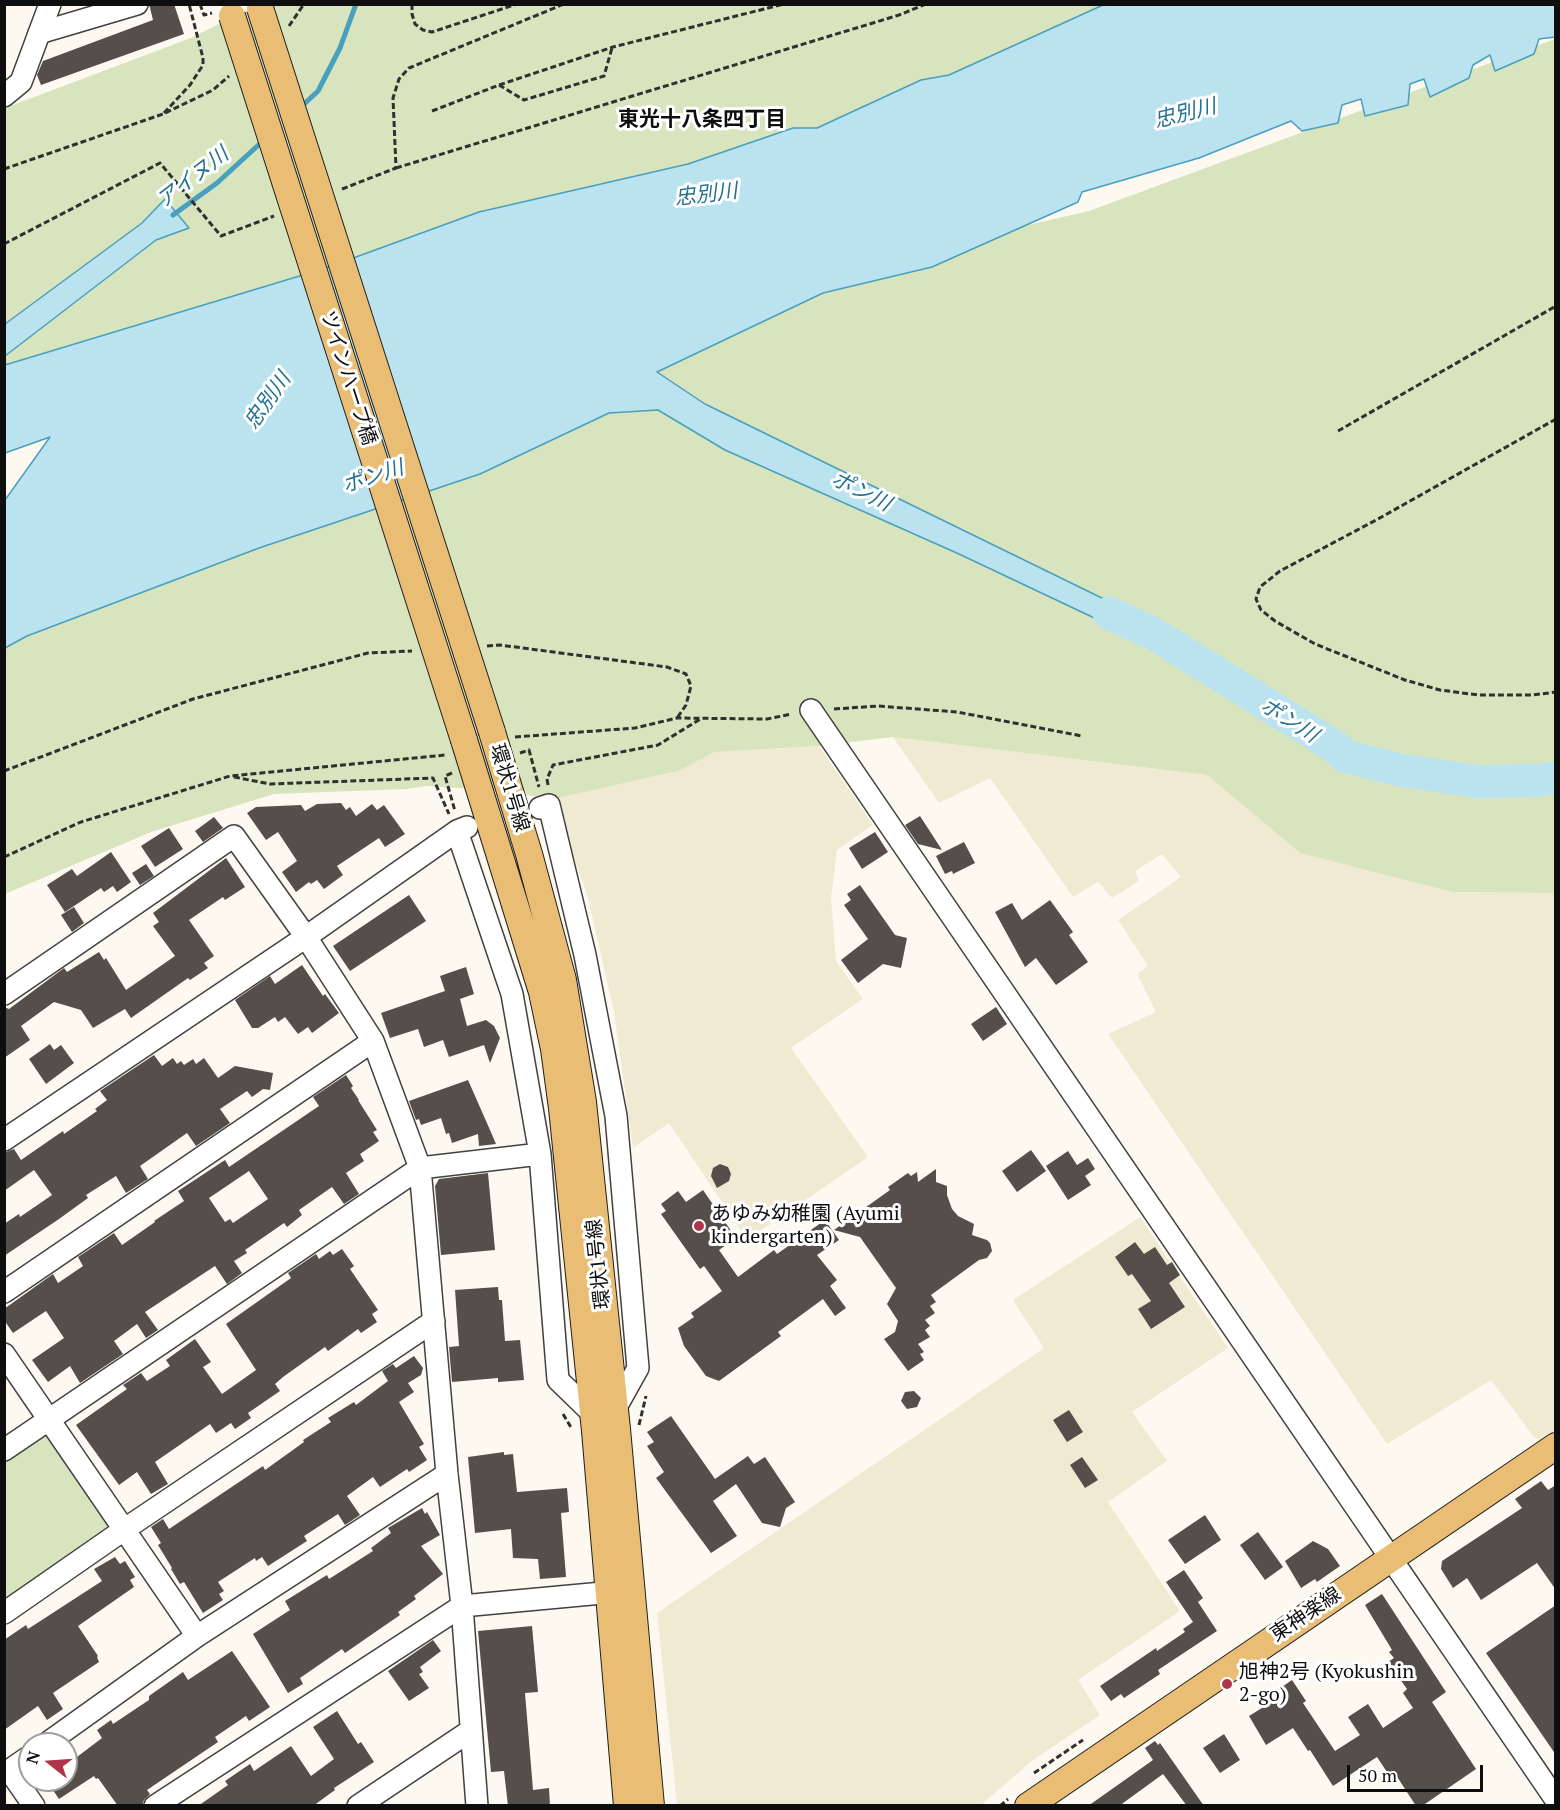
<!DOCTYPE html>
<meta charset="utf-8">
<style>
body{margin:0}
#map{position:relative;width:1560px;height:1810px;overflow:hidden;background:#fdf9f0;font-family:"PT Serif",serif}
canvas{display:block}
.frame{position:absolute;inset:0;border:6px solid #0e0e0e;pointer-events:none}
.north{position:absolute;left:18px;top:1732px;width:60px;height:60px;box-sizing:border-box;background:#fff;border:2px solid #9f9f9f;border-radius:50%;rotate:287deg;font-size:16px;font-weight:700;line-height:24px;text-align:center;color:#0e0e0e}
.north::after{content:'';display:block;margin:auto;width:21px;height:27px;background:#ae354b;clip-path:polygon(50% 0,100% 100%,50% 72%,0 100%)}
.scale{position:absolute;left:1347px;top:1765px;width:136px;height:27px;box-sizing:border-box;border:3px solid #0e0e0e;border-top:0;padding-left:8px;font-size:18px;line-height:21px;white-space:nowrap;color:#0e0e0e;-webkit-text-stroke:4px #fff;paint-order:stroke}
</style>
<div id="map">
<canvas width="1560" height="1810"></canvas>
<div class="frame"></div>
<div class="north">N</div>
<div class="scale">50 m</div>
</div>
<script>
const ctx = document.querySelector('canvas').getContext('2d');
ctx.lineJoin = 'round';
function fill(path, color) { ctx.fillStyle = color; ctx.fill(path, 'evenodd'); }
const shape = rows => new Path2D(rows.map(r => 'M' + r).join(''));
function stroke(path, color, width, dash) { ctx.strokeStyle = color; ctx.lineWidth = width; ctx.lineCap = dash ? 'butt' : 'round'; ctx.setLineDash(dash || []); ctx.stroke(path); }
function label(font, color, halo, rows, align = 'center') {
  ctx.font = font + ' "PT Serif","Noto Sans JP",serif'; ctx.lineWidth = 6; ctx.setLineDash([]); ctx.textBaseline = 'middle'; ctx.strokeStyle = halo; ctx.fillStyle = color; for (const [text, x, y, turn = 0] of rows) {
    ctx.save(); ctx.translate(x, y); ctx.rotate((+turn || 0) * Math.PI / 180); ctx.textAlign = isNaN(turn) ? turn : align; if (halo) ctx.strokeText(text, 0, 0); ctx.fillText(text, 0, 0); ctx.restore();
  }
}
fill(shape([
 [893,737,1207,775,1300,853,1452,892,1555,893,1555,1449,1534,1437,1491,1380,1387,1444,1108,1034,1156,1012,1137,974,1148,966,1118,920,1181,877,1162,854,1135,871,1139,881,1112,898,1098,882,1073,897,990,778,939,803],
 [819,746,873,825,837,850,831,898,836,961,863,999,791,1048,868,1157,747,1240,669,1123,633,1148,614,1012,588,898,554,799,678,771,715,752],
 [1140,1217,1228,1348,1132,1412,1167,1461,1108,1502,1180,1611,1078,1680,1100,1715,1033,1760,981,1805,677,1805,657,1613,1044,1348,1013,1300]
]), '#f1ead3');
fill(shape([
 [257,5,1103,5,949,75,921,80,817,128,793,128,688,164,479,212,326,268,5,365,5,108,191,38],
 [1555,39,1555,893,1452,892,1300,853,1207,775,893,737,819,746,715,752,678,771,554,799,492,790,426,786,407,789,274,794,151,832,5,894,5,648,27,636,259,548,402,499,763,286,1089,211],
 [50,1419,125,1529,5,1613,5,1450]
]), '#d7e4bd');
const water = shape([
 [1103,5,1555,5,1555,37,1539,39,1534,54,1495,71,1490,55,1473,65,1469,78,1430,97,1424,79,1410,84,1408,105,1365,116,1361,99,1342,105,1338,123,1302,131,1291,121,1199,158,1082,192,1078,202,932,267,823,293,657,372,705,404,1155,624,1143,641,959,554,725,450,658,410,609,413,480,474,259,548,27,636,5,648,5,500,50,437,5,453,5,365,326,268,479,212,688,164,793,128,817,128,921,80,949,75,1103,5],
 [165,199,189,228,156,240,5,356,5,324,142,223,165,199]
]);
fill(water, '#bae3ef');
stroke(water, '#499fbe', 1.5);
stroke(shape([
 [301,107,318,91,340,48,356,4],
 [173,215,217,183,265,139]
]), '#499fbe', 5);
stroke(shape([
 [1109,613,1154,634,1337,748,1344,756,1400,770,1480,782,1540,780,1556,778]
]), '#bae3ef', 33);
fill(shape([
 [149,4,174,4,184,34,41,85,37,75,43,61,153,20],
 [341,803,346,810,350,807,356,816,372,804,377,810,384,805,405,834,385,847,379,838,337,866,343,875,324,889,317,880,311,884,309,882,296,892,282,872,297,861,278,832,266,840,247,813,256,807,301,805,305,811,317,804],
 [920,816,942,850,918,844,905,825],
 [214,817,223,828,203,842,195,831],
 [169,828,183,849,155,867,141,846],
 [875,832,888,852,862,869,849,848],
 [964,842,975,863,953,874,952,871,945,874,936,856],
 [111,852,131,882,117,892,113,886,104,892,101,888,65,912,47,885,72,869,77,876],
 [226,858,245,887,225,900,223,897,189,920,214,956,204,963,208,968,190,980,188,978,131,1018,125,1009,93,1028,81,1010,54,1002,21,1026,30,1040,4,1058,4,1007,9,1009,64,968,67,972,99,952,104,960,106,958,126,990,175,956,153,926,159,922,153,913],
 [146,864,154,876,140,885,132,873],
 [860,885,895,935,907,938,901,968,883,964,858,983,841,960,868,939,844,905,851,900,847,894],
 [409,895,426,921,350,971,333,946],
 [1050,900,1073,932,1069,935,1088,962,1056,985,1036,958,1025,967,995,912,1012,903,1022,920],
 [74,907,84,923,72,932,61,915],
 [302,965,323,996,325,994,339,1013,312,1033,308,1027,298,1034,285,1017,278,1022,275,1017,258,1028,252,1028,235,1000,270,976,275,984],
 [466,967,474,994,460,999,467,1026,486,1020,494,1026,500,1038,490,1063,484,1045,449,1057,443,1040,424,1047,418,1029,390,1038,381,1013,445,991,440,976],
 [996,1007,1007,1024,983,1041,971,1024],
 [50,1044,54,1050,61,1045,74,1063,46,1084,29,1059],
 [154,1055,162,1066,173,1058,177,1064,181,1061,184,1065,193,1059,196,1064,204,1058,218,1078,235,1066,273,1073,270,1090,263,1089,252,1097,247,1091,220,1109,230,1123,196,1146,187,1133,140,1166,148,1179,126,1193,116,1176,86,1195,88,1198,59,1219,4,1256,4,1224,19,1214,20,1217,52,1195,34,1170,4,1191,4,1153,14,1149,21,1160,63,1131,64,1134,97,1111,95,1109,107,1100,100,1091],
 [346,1075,353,1086,351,1088,359,1100,358,1100,377,1130,373,1132,379,1141,360,1154,364,1161,346,1173,359,1194,344,1204,332,1187,299,1210,302,1215,287,1227,284,1223,245,1250,247,1253,234,1261,242,1273,227,1284,215,1266,145,1312,158,1330,146,1338,137,1324,114,1341,123,1354,80,1383,70,1366,48,1382,32,1360,64,1338,46,1311,13,1333,4,1320,4,1309,53,1274,58,1283,83,1266,78,1257,114,1233,122,1245,155,1222,154,1221,184,1201,178,1191,225,1160,229,1167,319,1106,313,1097],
 [249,1171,268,1199,233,1223,230,1219,225,1222,209,1198],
 [468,1080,490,1130,496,1144,479,1146,478,1134,452,1143,449,1133,446,1134,441,1118,421,1125,419,1119,416,1120,409,1101],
 [1031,1150,1046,1171,1017,1192,1002,1171],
 [1068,1151,1077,1165,1088,1158,1095,1169,1085,1176,1091,1185,1068,1200,1046,1166],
 [720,1164,728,1167,731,1174,729,1181,717,1188,711,1176,713,1168],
 [936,1169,936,1182,947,1186,947,1195,952,1209,958,1216,974,1224,972,1235,987,1240,990,1243,992,1251,987,1258,979,1260,931,1295,936,1302,930,1306,935,1313,925,1320,930,1326,925,1330,930,1337,918,1344,924,1352,920,1354,924,1360,908,1371,884,1339,895,1332,898,1321,887,1304,896,1288,860,1237,834,1230,890,1190,888,1187,908,1173,911,1176,917,1172,918,1182],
 [488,1173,495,1250,441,1255,435,1186,439,1179],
 [703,1190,736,1238,719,1250,738,1277,774,1250,777,1254,825,1220,839,1240,817,1255,837,1280,830,1286,846,1308,835,1316,823,1299,778,1332,781,1336,719,1381,706,1376,684,1346,678,1328,694,1317,691,1313,722,1291,704,1266,700,1269,661,1214,666,1211,661,1204,678,1191,686,1202],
 [1135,1242,1144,1254,1155,1247,1167,1265,1172,1262,1180,1275,1169,1283,1185,1307,1151,1329,1138,1309,1151,1301,1132,1274,1128,1276,1115,1257],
 [342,1249,354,1266,350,1269,378,1310,372,1314,377,1322,361,1333,358,1329,328,1351,325,1347,283,1377,275,1384,280,1391,248,1413,251,1418,235,1429,231,1423,216,1433,210,1424,155,1462,168,1484,151,1494,137,1472,119,1485,76,1425,127,1389,123,1385,141,1373,147,1381,170,1366,166,1360,195,1339,211,1362,203,1367,222,1394,256,1370,226,1324,291,1278,288,1273,316,1254,319,1259,330,1251,333,1255],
 [498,1287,499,1300,502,1300,505,1341,520,1340,524,1380,498,1382,498,1378,452,1382,449,1347,459,1346,455,1290],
 [414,1356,423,1368,421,1375,408,1383,414,1392,399,1402,424,1444,419,1447,427,1460,409,1472,407,1469,380,1487,373,1477,347,1496,360,1515,345,1525,338,1514,304,1536,307,1541,268,1566,262,1557,256,1561,255,1558,218,1582,224,1591,219,1594,223,1600,203,1613,184,1582,180,1584,171,1569,172,1568,158,1545,161,1543,151,1527,163,1519,169,1529,263,1466,265,1470,304,1442,303,1440,331,1422,328,1418,354,1402,356,1405,388,1381,382,1371,393,1364,396,1368],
 [914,1391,921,1398,917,1407,907,1409,901,1401,905,1392],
 [1069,1410,1083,1432,1067,1442,1053,1420],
 [671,1416,715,1479,748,1456,754,1464,765,1457,795,1502,786,1508,780,1527,762,1523,736,1484,713,1501,737,1536,711,1553,656,1478,664,1472,647,1446,654,1442,647,1432],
 [504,1452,504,1455,513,1454,517,1492,567,1488,569,1512,561,1513,566,1577,540,1579,538,1559,513,1558,511,1529,475,1533,468,1457],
 [1082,1457,1098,1480,1085,1488,1070,1465],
 [1541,1481,1548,1490,1556,1485,1556,1590,1537,1563,1481,1600,1467,1578,1453,1588,1441,1569,1442,1561,1522,1508,1515,1499],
 [422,1508,425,1514,427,1512,440,1535,421,1546,443,1574,414,1596,416,1599,398,1612,400,1615,345,1653,342,1649,300,1678,303,1684,288,1693,253,1634,290,1610,285,1601,327,1575,329,1579,373,1551,371,1548,391,1533,388,1528],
 [1205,1515,1221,1540,1185,1564,1168,1540],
 [1258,1532,1283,1567,1265,1580,1240,1545],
 [1313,1541,1328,1549,1340,1566,1317,1582,1315,1579,1301,1588,1285,1561],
 [115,1557,120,1564,125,1561,135,1577,130,1580,134,1587,78,1626,98,1656,97,1657,99,1662,53,1693,63,1709,47,1720,38,1706,4,1730,4,1640,26,1625,28,1629,102,1581,94,1569],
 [1184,1570,1203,1598,1198,1602,1217,1631,1158,1670,1160,1674,1124,1698,1121,1694,1111,1701,1100,1686,1156,1648,1157,1651,1185,1632,1183,1629,1193,1622,1166,1582],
 [1382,1594,1446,1692,1432,1702,1476,1769,1422,1806,1416,1806,1394,1772,1389,1775,1377,1757,1333,1786,1310,1750,1308,1751,1293,1728,1266,1745,1249,1716,1283,1695,1279,1689,1292,1680,1306,1701,1303,1703,1335,1751,1360,1735,1348,1717,1368,1704,1383,1728,1413,1708,1403,1693,1407,1689,1388,1662,1394,1658,1389,1652,1392,1650,1365,1605],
 [1556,1605,1556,1755,1486,1653],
 [532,1626,538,1692,525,1693,533,1790,549,1788,550,1806,508,1806,504,1771,491,1772,478,1631],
 [433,1640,441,1651,420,1667,423,1672,419,1674,429,1688,409,1701,388,1671],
 [232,1651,270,1707,249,1721,246,1716,215,1737,218,1742,147,1790,150,1794,144,1800,142,1806,118,1806,98,1778,96,1779,94,1776,59,1799,46,1780,66,1780,66,1745,68,1744,77,1757,102,1738,97,1730,111,1720,113,1724,149,1700,149,1696,183,1672,188,1680],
 [337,1711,358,1744,361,1742,374,1762,334,1788,335,1790,313,1806,198,1806,228,1785,225,1781,250,1764,254,1771,291,1746,311,1776,334,1759,313,1727],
 [1224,1734,1240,1760,1220,1773,1203,1748],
 [1155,1741,1158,1745,1160,1743,1204,1806,1187,1806,1163,1774,1119,1806,1088,1806,1153,1760,1145,1748]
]), '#554e4b');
const minor = shape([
 [39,33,137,4],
 [4,96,21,82,50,4],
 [811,710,1556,1800],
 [467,827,457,831,512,994,540,1154,558,1380,592,1413,614,1411,638,1368,616,1116,585,955,549,805,540,808],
 [4,994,234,836,306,937,373,1041,420,1168,447,1474,462,1606,477,1806],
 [4,1140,306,937,457,831],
 [4,1292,373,1041],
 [4,1354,197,1636],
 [4,1450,420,1168,540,1154],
 [4,1613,125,1529,434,1321],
 [46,1744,197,1636,447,1474],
 [9,1770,34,1806],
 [4,1774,30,1756],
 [155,1806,462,1606,624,1591],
 [358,1806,470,1731]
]);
const major = shape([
 [492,732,529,854,563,980,583,1102,617,1429,651,1806],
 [464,740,542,992,554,1049,562,1108,595,1431,627,1806],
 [1028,1806,1556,1446]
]);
stroke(minor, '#414141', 24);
stroke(major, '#1f1f1f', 28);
stroke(shape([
 [200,4,204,15,212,13],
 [412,4,412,14,415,24,423,30,432,32,517,4],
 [289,26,304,4],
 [499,85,524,100,604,76,612,48],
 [432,111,499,85,613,47,784,4],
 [164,113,190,85,203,65,203,58,189,4],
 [396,168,899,15,926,4],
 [4,169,163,114,213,90,229,76],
 [342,189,396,168,393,98,399,79,409,68,564,4],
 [4,244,160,163,221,236,274,216],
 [1556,419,1378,519,1280,571,1260,587,1256,599,1261,610,1275,621,1315,644,1405,680,1440,690,1478,695,1532,695,1556,692],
 [1338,431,1556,306],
 [487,646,500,645,667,667,686,674,691,686,686,705,677,718],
 [834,709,878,706,957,712,1082,736],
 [515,737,635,728,677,718,767,719,792,714],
 [520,753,529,750,539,787],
 [4,771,193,699,368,653,412,651],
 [452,773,445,776,455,811],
 [234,777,270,784,433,778,449,814],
 [548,785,547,779,553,765,658,745,702,718],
 [4,857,81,822,230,776,445,755],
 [563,1414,572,1429],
 [639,1425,646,1396],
 [1034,1773,1083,1740],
 [1000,1806,1008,1799]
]), '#303030', 3, [6, 3]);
stroke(minor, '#fff', 21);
stroke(major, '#e9bd74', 26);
const majorBridge = shape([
 [260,8,492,732],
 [232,16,464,740]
]);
stroke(majorBridge, '#1f1f1f', 28, []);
stroke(majorBridge, '#e9bd74', 26);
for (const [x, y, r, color] of [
 [699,1226,6,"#ae354b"],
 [1227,1684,6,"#ae354b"]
]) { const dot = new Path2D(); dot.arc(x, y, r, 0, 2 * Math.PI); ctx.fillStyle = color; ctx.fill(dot); stroke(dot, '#fff', 2); }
label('20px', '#0e0e0e', '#fff', [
 ["ツインハープ橋",348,378,72],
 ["環状1号線",509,788,73],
 ["環状1号線",599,1264,-96],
 ["東神楽線",1306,1615,-34]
]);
label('20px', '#0e0e0e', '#fff', [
 ["あゆみ幼稚園 (Ayumi",711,1214],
 ["kindergarten)",711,1237],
 ["旭神2号 (Kyokushin",1239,1672],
 ["2-go)",1239,1695]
], 'left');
label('italic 21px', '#257192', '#fff', [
 ["忠別川",1185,114,-14],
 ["アイヌ川",193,178,-38],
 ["忠別川",706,195,-7],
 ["忠別川",268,401,-55],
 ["ポン川",373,477,-18],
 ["ポン川",861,492,26],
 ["ポン川",1289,721,32]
]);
label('bold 21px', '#0e0e0e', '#fff', [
 ["東光十八条四丁目",702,120]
]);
</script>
